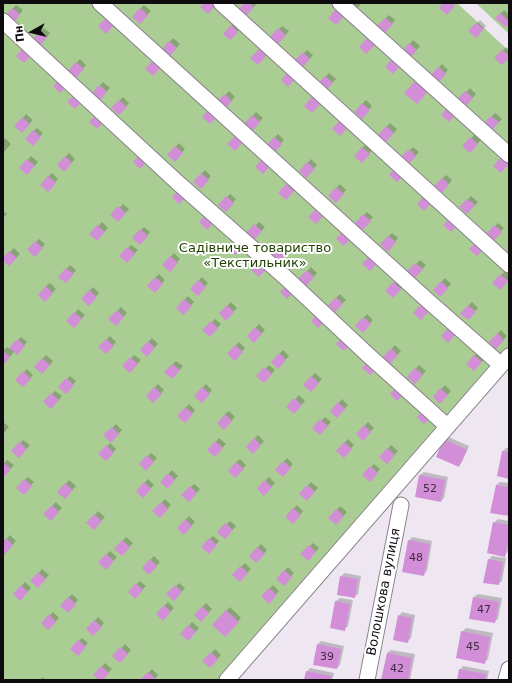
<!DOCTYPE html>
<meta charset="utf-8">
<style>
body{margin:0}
#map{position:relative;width:512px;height:683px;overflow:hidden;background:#eee7f2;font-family:"DejaVu Sans",sans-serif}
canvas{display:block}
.frame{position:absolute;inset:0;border:4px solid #0f0c10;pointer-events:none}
.north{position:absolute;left:12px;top:12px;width:40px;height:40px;-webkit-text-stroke:3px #fff;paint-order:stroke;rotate:262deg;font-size:11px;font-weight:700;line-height:16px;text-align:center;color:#0f0c10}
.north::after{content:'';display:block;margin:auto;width:14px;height:18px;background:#0f0c10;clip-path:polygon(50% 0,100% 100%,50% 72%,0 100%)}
</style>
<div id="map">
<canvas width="512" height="683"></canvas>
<div class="frame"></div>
<div class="north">Пн</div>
</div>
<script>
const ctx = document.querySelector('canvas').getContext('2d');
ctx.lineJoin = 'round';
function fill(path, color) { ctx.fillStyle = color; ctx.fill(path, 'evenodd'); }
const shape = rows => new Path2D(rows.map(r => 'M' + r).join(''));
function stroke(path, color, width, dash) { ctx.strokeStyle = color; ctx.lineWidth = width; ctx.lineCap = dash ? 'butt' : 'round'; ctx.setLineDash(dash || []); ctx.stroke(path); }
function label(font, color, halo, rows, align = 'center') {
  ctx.font = font + ' "DejaVu Sans",sans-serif'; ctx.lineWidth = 4; ctx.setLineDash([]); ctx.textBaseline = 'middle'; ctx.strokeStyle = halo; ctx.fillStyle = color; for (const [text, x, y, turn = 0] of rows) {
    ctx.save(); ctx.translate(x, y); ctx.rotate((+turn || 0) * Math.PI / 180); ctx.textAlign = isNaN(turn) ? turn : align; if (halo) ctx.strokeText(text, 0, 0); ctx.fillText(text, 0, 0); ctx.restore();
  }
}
fill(shape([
 [3,3,457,3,509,51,509,352,221,680,3,680],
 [476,3,509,3,509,34,479,6]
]), '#aacd93');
fill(shape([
 [245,3,257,3,250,11],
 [350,3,362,3,355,10],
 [16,5,23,10,16,19,6,17],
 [144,5,151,11,140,22,134,16],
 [504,10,509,14,509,22,497,18],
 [389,15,395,20,385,32,378,26],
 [480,20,486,26,476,37,469,31],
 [235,22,241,28,230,39,224,33],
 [282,26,289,31,278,43,271,37],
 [44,28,50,33,43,42,40,31],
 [173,38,180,44,169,56,163,50],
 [413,40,420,46,409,58,403,52],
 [263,47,269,52,258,64,252,58],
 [506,47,509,49,509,57,496,58],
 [307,50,313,55,302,67,296,61],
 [80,59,86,65,75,76,69,71],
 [442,64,448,70,438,81,431,76],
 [329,73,336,79,325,90,319,84],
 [103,82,110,88,99,100,93,94],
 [470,88,476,94,465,106,459,100],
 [229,91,235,97,224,109,218,103],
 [123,97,129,103,119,114,112,108],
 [366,100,372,106,362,117,355,112],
 [256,112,263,118,252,129,246,124],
 [495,113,502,119,491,130,485,124],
 [26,114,33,120,22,131,16,126],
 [390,123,397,129,386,141,379,135],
 [37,128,43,133,33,145,26,139],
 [278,134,284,140,274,152,267,146],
 [475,134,481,140,470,151,464,146],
 [5,138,11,144,3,153,3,141],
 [179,143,185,149,175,160,168,155],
 [366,144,372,150,362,162,355,156],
 [413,147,419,152,408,164,402,158],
 [69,153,75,159,64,171,58,165],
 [31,156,38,162,27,174,21,168],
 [311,159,317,165,306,176,300,171],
 [205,170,211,176,201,187,194,182],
 [52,173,58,179,48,190,41,184],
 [446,175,452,180,445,189,435,186],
 [290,182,297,187,286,199,280,193],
 [340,184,346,190,336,202,329,196],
 [230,194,236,199,226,211,220,205],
 [471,196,478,202,467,213,461,207],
 [123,204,129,209,118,221,112,215],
 [3,211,7,214,3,218],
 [367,212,373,217,363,229,356,223],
 [102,222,108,228,97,239,91,234],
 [259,222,265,227,254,239,248,233],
 [498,223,504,228,493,240,487,234],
 [144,227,150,232,140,244,133,238],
 [392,233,398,238,391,247,381,244],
 [39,239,45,244,35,256,28,250],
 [282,244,289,250,278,261,272,256],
 [131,245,138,250,127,262,121,256],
 [14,248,20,254,9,265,3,259],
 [174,253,180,259,170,270,163,265],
 [420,260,426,265,415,277,409,271],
 [70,265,76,270,69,279,59,276],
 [311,267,317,273,306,285,300,279],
 [505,271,509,275,509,279,500,288,494,283],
 [159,274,165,280,155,291,148,285],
 [202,277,208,283,198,295,191,289],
 [445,278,451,284,444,292,434,290],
 [397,280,404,285,393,297,387,291],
 [50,283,56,289,45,300,46,286],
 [93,287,99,293,89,304,82,299],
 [340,294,346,300,335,311,329,305],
 [188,296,194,302,183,313,177,308],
 [231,302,237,308,226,319,220,313],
 [472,302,478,308,468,319,461,313],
 [121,307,127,313,116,324,110,319],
 [78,309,85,315,77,323,75,313],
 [367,314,373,320,363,331,356,326],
 [215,319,221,324,210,336,204,330],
 [259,324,265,330,254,341,248,336],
 [501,330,507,336,496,348,490,342],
 [110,336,116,342,106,353,99,347],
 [21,337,27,342,17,354,14,352,3,364,3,351,7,347,9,349],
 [152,338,158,344,147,355,141,350],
 [239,342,245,348,235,360,228,354],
 [395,345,401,351,390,362,384,357],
 [283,350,289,356,278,368,272,362],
 [478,352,485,358,474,370,468,364],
 [46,355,53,361,42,373,36,367],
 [134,355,141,360,133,369,131,358],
 [176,361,183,366,172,378,166,372],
 [269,365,275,370,264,382,258,376],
 [419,365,426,371,415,383,409,377],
 [27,369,33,375,22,386,16,380],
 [315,373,322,379,311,391,304,385],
 [70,376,76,381,66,393,59,387],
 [158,384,164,390,153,402,147,396],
 [206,384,212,390,205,398,195,396],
 [445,385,451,391,440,403,434,397],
 [55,391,62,396,51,408,45,402],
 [299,395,305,401,294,412,288,407],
 [342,399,348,405,337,417,331,411],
 [189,404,195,410,185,422,178,416],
 [229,411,235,417,228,425,225,414],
 [325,417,331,422,320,434,314,428],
 [3,422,9,427,3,434],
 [368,422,374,428,363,439,357,434],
 [116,424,122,430,111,441,105,435],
 [258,435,264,441,257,449,254,439],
 [448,437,469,446,462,462,459,465,444,440],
 [219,438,226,444,215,456,209,450],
 [348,439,354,445,344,456,337,451],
 [23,440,30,445,19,457,13,451],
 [110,443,116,449,106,460,99,454],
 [391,445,398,451,387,463,381,457],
 [506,448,509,448,509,478,498,476,503,451],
 [151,453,157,458,146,470,140,464],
 [287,458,293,464,283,475,276,470],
 [240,459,246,465,235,476,236,462],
 [7,460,14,465,3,477,3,464],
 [374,464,380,469,370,481,363,475],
 [172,470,178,476,167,488,161,482],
 [424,472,448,477,444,498,441,501,420,475],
 [28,477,34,482,24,494,17,488],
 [269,477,275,483,264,494,258,489],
 [148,479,154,485,143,496,137,491],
 [69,480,76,486,65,497,59,492],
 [311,482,318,488,307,500,301,494],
 [500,482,509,483,509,515,496,485],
 [194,484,200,489,189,501,183,495],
 [165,499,171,505,160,517,154,511],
 [56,502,62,508,51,519,45,513],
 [297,505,303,511,293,523,286,517],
 [340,506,347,512,336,524,330,518],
 [98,511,105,517,94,528,88,523],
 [189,516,195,522,184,533,178,528],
 [498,519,509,521,509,550,505,555,494,523],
 [230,521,236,526,225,538,219,532],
 [10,535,16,541,5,553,3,551,3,543],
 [213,536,219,541,209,553,202,547],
 [126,537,133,543,122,554,116,549],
 [412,537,432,541,427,571,423,575,409,541],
 [313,543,319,548,308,560,302,554],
 [261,544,267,550,256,562,250,556],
 [110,551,117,557,106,568,100,562],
 [154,556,160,562,149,574,143,568],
 [492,556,506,558,502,581,498,584,489,559],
 [245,563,251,569,240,580,234,574],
 [288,567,294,573,284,585,277,579],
 [42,569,49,575,38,586,32,581],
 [345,573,361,576,358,594,354,597,341,576],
 [140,581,146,586,135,598,129,592],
 [25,582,31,588,20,600,14,594],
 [179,583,185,588,174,600,168,594],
 [273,585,279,591,268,602,262,596],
 [72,594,78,600,68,611,61,606],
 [478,594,502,598,498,619,494,622,474,597],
 [340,598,353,600,348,626,344,630,336,601],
 [168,602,174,608,163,620,157,614],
 [206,603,212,609,201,621,195,615],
 [230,607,241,618,225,635,214,625],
 [53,612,59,618,48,629,42,623],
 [402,612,415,615,411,638,408,641,399,616],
 [98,617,104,623,93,635,87,629],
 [192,622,199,628,188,640,182,634],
 [466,628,493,633,488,659,484,663,462,632],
 [82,638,88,643,78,655,71,649],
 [321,641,344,646,340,665,337,668,317,645],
 [125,644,131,650,120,662,114,656],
 [215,649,221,655,210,666,204,661],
 [391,650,415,654,410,680,386,680,387,653],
 [105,663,112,669,101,680,95,675],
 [463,666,489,671,487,680,458,680,460,670],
 [310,668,334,673,332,680,305,680,307,672],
 [152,669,158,675,154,680,142,680],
 [43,677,46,680,39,680]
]), '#0003');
fill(shape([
 [204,3,213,3,216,5,208,14,200,7],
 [244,3,250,3,254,7,246,16,239,9],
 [443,3,452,3,455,6,447,15,439,8],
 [12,8,20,14,13,24,5,17],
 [140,8,148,15,140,24,132,17],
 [336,9,344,16,336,25,328,18],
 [500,13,509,21,509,24,505,27,495,18],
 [106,18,114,25,106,34,98,26],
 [385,18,393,24,385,33,377,26],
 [476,23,484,29,476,38,468,31],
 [231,25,238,32,230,40,223,34],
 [278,28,286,35,278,44,270,37],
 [40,31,47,37,40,46,32,40],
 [367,38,375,45,366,54,359,47],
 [169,41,177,48,169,57,161,50],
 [409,43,417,50,409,59,401,52],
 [24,47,32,54,24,63,16,56],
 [259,49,266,56,258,65,250,58],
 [502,50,509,56,509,58,502,65,494,58],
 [303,52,310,59,302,68,294,61],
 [393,58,401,65,393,74,385,67],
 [153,60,161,67,153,76,145,69],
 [76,62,84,69,76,78,68,71],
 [438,67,446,74,438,83,430,76],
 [289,71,296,78,288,87,281,80],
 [325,76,333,83,325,91,317,84],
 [61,78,69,84,60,93,53,86],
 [418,78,430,89,417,104,404,93],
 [99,85,107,92,99,101,91,94],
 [465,91,473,98,465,107,457,100],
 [76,93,83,100,75,109,67,102],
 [224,94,232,101,224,110,216,103],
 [312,97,320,104,312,113,304,106],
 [119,100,127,107,119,115,111,108],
 [362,103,370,110,362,119,354,112],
 [449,106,457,113,449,122,441,115],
 [210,108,218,115,210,124,202,117],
 [97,114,105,121,97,129,89,122],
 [252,115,260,122,252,131,244,124],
 [491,116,499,122,491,131,483,124],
 [22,117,30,124,22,133,14,126],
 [340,120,348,127,340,136,332,129],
 [386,126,394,133,386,142,378,135],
 [33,130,41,137,33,146,25,139],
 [236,135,243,142,235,151,227,144],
 [274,137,282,144,274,153,266,146],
 [470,137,478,144,470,153,462,146],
 [175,146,183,153,175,162,167,155],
 [362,147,370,154,362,163,354,156],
 [409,149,416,156,408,165,400,158],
 [141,153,148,160,140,169,133,162],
 [65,156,72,163,64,172,57,165],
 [501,157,509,164,501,173,493,166],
 [263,158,271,165,263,174,255,167],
 [27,159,35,166,27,175,19,168],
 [307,162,315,169,306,178,299,171],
 [397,166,405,173,397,182,389,175],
 [201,173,209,180,201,189,193,182],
 [48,176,56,183,48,192,40,185],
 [442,178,449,184,441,194,434,186],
 [286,184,294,191,286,200,278,193],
 [336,187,344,194,336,203,328,196],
 [180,188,188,195,179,204,172,197],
 [425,195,432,202,424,211,417,204],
 [226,196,234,203,226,212,218,205],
 [467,199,475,205,467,214,459,207],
 [118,206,126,213,118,222,110,215],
 [317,208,324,215,316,224,308,217],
 [207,214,215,221,207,230,199,222],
 [363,214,371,221,363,230,355,223],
 [451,217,459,223,451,232,443,225],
 [254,224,262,231,254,240,246,233],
 [97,225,105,232,97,241,89,234],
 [494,225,502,232,493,241,486,234],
 [140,229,148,236,140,245,132,238],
 [344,230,352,237,344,246,336,239],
 [388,236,396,242,388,252,380,244],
 [236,239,244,246,236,255,228,248],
 [478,240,485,247,477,256,469,249],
 [35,241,43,248,35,257,27,250],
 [127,247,135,254,127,263,119,256],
 [278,247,286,254,278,263,270,256],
 [9,251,17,258,9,266,3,261,3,258],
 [370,255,378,262,370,271,362,264],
 [170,256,178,263,170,272,162,265],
 [259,262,267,269,259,277,251,270],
 [415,263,423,269,415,278,407,271],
 [66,268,74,274,66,283,58,277],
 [307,270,314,277,306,286,298,279],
 [500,274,508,281,500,290,492,283],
 [155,277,163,284,155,293,147,286],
 [198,280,206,287,198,296,190,289],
 [441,281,448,288,440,297,433,290],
 [393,282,401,289,393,298,385,291],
 [288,283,295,290,287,299,280,292],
 [46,286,53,293,45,302,38,295],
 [89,290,97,297,89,306,81,299],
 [336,297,343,304,335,312,328,305],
 [184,299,192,306,183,315,176,308],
 [421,304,429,311,421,320,413,313],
 [227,305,234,312,226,321,219,313],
 [468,305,476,312,468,320,460,314],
 [117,310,124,317,116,326,108,319],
 [74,312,82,319,74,328,66,321],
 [319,312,327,320,318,328,311,321],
 [363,317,371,324,363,333,355,326],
 [211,321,218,328,210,337,202,330],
 [255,327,262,334,254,343,247,336],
 [449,327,456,334,448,343,441,336],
 [497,333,504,340,496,349,489,342],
 [344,335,352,342,344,351,336,344],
 [17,339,25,346,17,355,9,348],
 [106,339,114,346,106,354,98,347],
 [148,341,155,348,147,357,140,350],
 [235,345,243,352,235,361,227,354],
 [391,348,398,355,390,364,383,357],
 [3,350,10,357,3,365],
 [279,353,286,360,278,369,271,362],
 [474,355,482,362,474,371,466,364],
 [130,357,138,364,130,373,122,366],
 [42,358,50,365,42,374,34,367],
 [370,359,378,366,370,375,362,368],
 [172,364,180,370,172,379,164,372],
 [264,367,272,374,264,383,256,376],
 [415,368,423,375,415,384,407,377],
 [23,371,31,379,23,387,15,380],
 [311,376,319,383,311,392,303,385],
 [66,378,74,385,66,394,58,387],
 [398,385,406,392,397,401,390,394],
 [154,387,162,394,153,403,146,396],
 [202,387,210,394,202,403,194,396],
 [440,388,448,395,440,404,433,397],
 [51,393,59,400,51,409,43,402],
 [294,398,302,405,294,414,286,407],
 [338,402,345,409,337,418,330,411],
 [185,407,193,414,185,423,177,416],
 [425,408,432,416,424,424,417,417],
 [225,414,232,421,224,430,217,423],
 [320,419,328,426,320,435,312,428],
 [364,425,371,432,363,441,356,434],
 [112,427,119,434,111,443,103,435],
 [254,438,261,445,253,454,246,447],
 [444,439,467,450,459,467,436,457],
 [215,441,223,448,215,457,207,450],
 [19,442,27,449,19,458,11,451],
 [344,442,352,449,344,458,336,451],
 [106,445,114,453,106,461,98,454],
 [387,448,395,455,387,464,379,457],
 [502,451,509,452,509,479,497,476],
 [147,455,154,462,146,471,139,464],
 [283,461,291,468,283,477,275,470],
 [3,462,11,469,3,478],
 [236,462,244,469,235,478,228,471],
 [370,466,378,473,370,482,362,475],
 [168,473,175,480,167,489,160,482],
 [419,475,445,480,441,502,415,497],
 [24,479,32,486,24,495,16,488],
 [264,480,272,487,264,496,257,489],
 [144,482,151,489,143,498,136,491],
 [65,483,73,490,65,499,57,492],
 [307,485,315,492,307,501,299,494],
 [496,485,509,487,509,516,490,513],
 [190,486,197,493,189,502,181,495],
 [161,502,168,509,160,518,152,511],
 [52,505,59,512,51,521,43,514],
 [293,508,301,515,293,524,285,517],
 [336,509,344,516,336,525,328,518],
 [94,514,102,521,94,530,86,523],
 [185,519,192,526,184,535,177,528],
 [493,522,509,525,509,537,505,557,487,553],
 [225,523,233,530,225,539,217,532],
 [6,538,13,545,5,554,3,552,3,541],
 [209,538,217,545,209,554,201,547],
 [122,540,130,547,122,556,114,549],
 [408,540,430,544,424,576,402,572],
 [309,545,316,552,308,561,300,554],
 [257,547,265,554,256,563,249,556],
 [106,554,114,561,106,570,98,562],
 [150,559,157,566,149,575,142,568],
 [488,559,503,562,499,585,483,583],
 [240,566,248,573,240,582,232,575],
 [284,570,292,577,284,586,276,579],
 [38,572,46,579,38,588,30,581],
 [340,576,358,579,355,598,337,595],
 [136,583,143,590,135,599,128,592],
 [21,585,28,592,20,601,13,594],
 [175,585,182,592,174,601,166,594],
 [269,588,277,595,269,604,261,596],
 [68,597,76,604,68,613,60,606],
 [473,597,499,602,495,623,469,619],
 [335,601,350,604,345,631,330,628],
 [164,605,171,612,163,621,156,614],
 [202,606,209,613,201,622,194,615],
 [226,610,239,622,225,637,212,625],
 [49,614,56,622,48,630,41,623],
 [398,615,412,618,408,643,393,640],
 [94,620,102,627,93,636,86,629],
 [188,625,196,632,188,641,180,634],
 [461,631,490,637,485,664,456,658],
 [78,640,86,647,78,656,70,649],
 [317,644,341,649,337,669,313,665],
 [120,647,128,654,120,663,112,656],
 [211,652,218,659,210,668,202,661],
 [387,653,412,658,408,680,381,680],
 [101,666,109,673,103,680,99,680,93,675],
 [459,669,486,674,485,680,457,680],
 [306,671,331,676,330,680,304,680],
 [148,672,156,679,154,680,140,680]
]), '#d38ed8');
const minor = shape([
 [100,3,426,299,501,365],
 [221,3,509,265],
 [340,3,509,155],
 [3,21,177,182,285,277,367,354,447,426],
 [227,680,509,356],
 [367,680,401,505],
 [506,680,509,669]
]);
stroke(minor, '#88818c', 17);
stroke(minor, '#fff', 15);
label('11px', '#402c42', null, [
 ["52",430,489],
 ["48",416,558],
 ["47",484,610],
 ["45",473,647],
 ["39",327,657],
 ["42",397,669]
]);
label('13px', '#224101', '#fff', [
 ["Садівниче товариство",255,249],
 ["«Текстильник»",255,264]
]);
label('13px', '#0f0c10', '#fff', [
 ["Волошкова вулиця",384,592,-79]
]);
</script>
